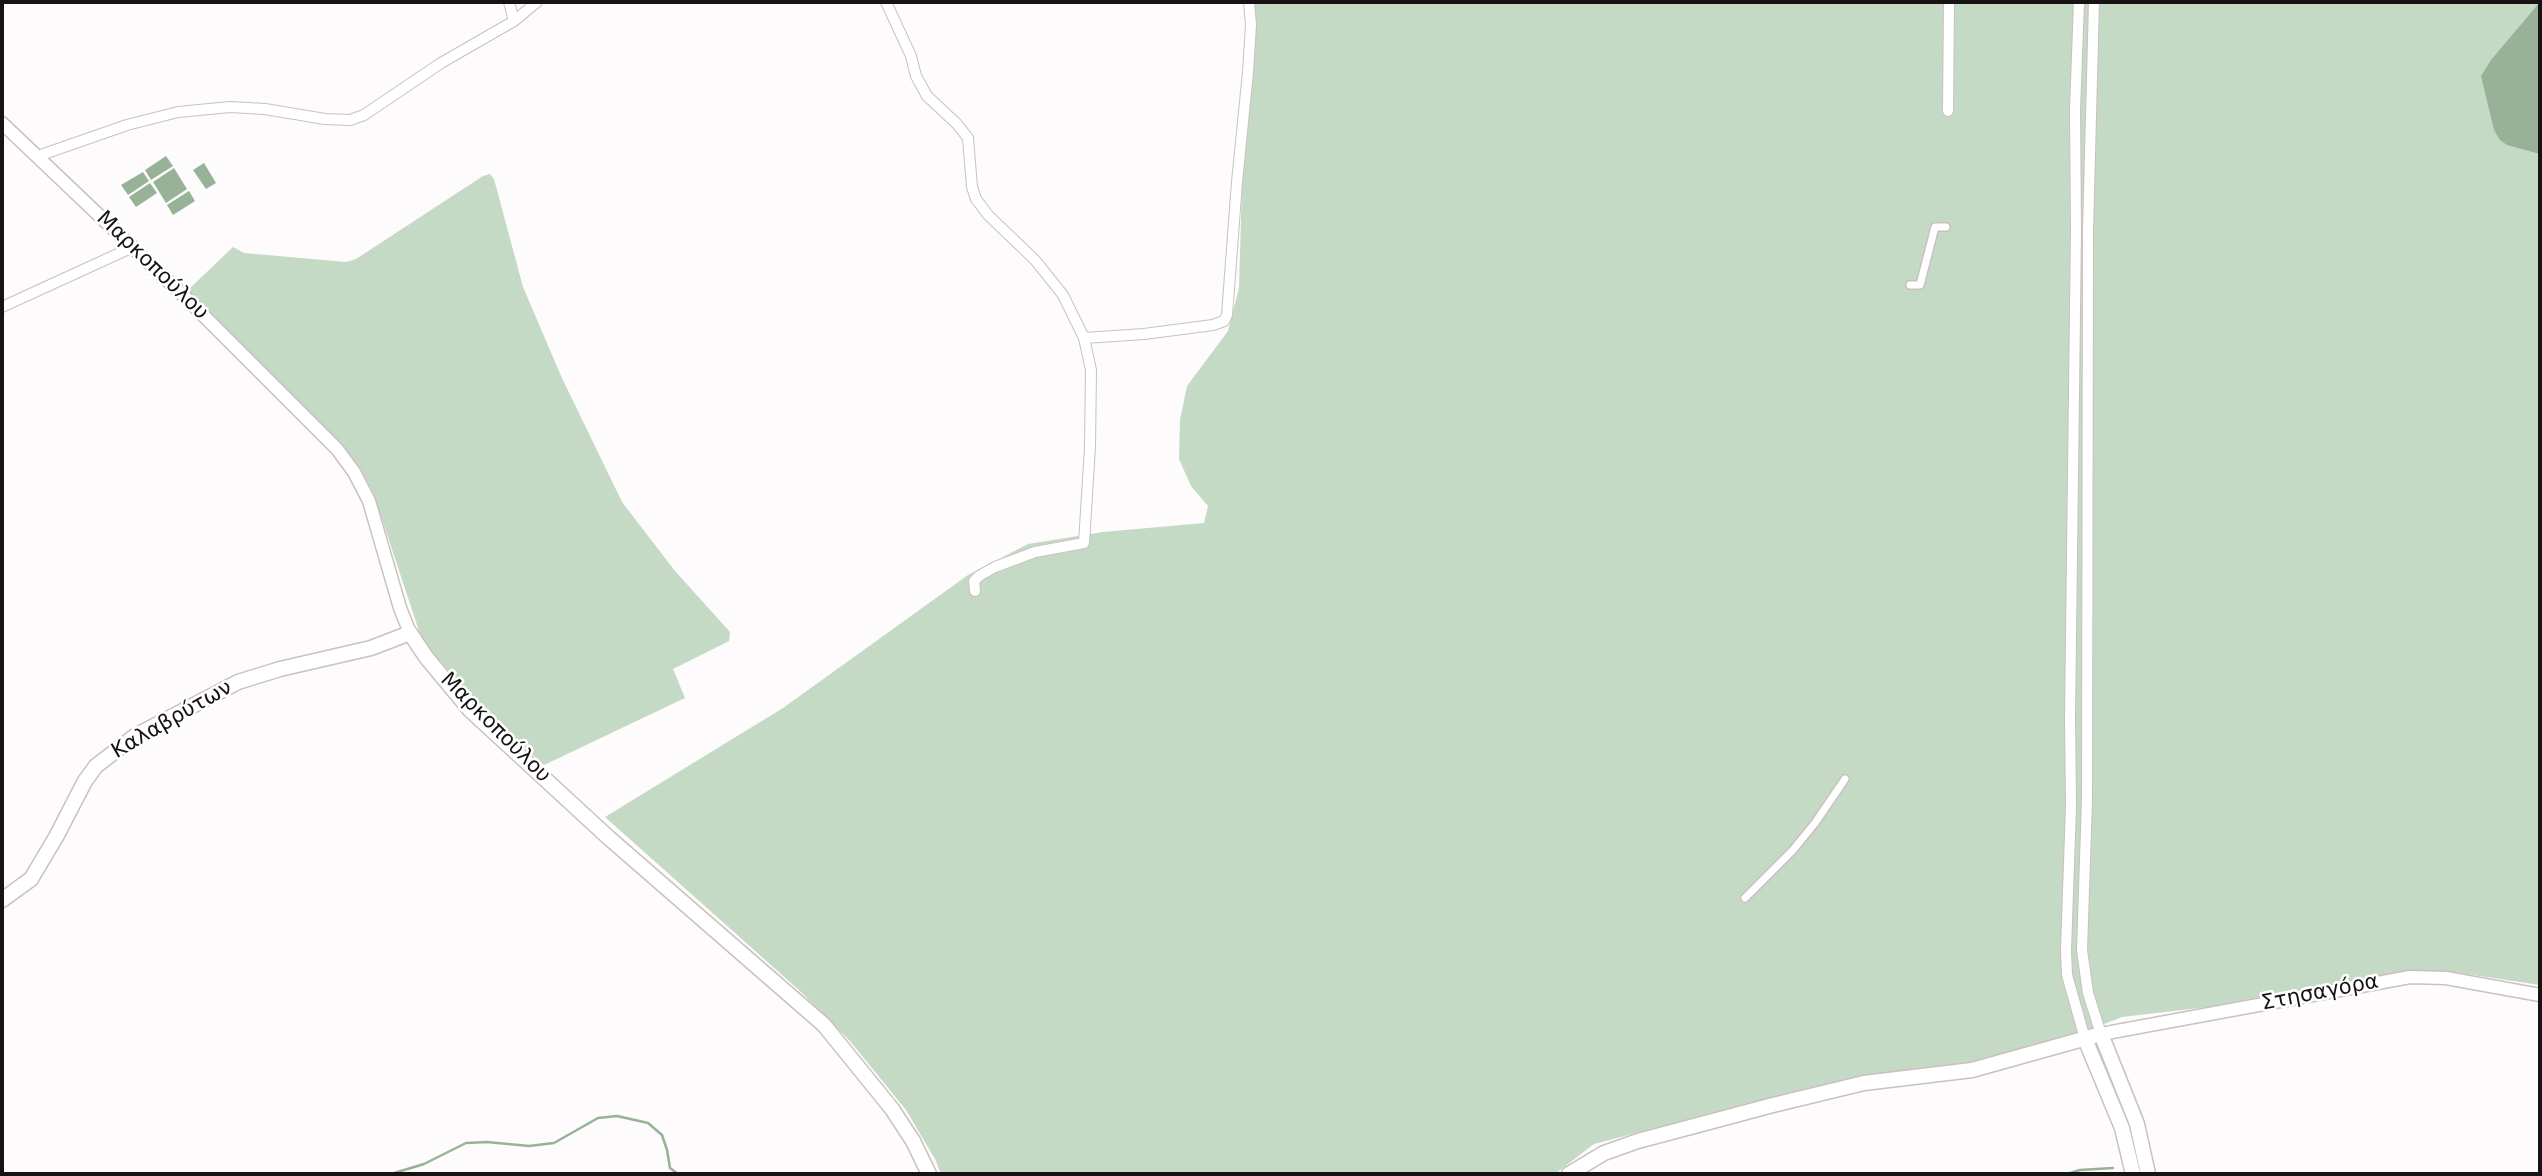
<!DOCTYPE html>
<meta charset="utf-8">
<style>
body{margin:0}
#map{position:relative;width:2542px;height:1176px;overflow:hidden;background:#fdfbfb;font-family:"DejaVu Sans",sans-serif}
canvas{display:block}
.frame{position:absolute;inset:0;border:4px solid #171314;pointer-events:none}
</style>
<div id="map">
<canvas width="2542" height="1176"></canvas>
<div class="frame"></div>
</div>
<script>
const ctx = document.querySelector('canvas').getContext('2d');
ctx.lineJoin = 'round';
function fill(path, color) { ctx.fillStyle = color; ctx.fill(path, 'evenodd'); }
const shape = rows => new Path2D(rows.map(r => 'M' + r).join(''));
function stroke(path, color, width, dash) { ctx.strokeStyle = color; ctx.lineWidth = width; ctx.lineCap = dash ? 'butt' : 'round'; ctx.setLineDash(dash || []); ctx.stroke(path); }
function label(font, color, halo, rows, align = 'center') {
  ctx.font = font + ' "DejaVu Sans",sans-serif'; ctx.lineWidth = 5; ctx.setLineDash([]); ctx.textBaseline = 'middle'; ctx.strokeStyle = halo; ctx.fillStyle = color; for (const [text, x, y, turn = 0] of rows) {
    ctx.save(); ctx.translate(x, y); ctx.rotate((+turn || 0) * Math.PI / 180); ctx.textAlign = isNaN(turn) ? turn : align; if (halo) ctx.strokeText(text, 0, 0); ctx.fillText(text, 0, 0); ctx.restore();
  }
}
fill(shape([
 [1253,2,2540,2,2540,985,2446,971,2414,971,2234,1004,2122,1017,2053,1044,1976,1065,1889,1074,1808,1088,1594,1144,1555,1174,941,1174,935,1159,906,1110,850,1041,800,991,605,817,783,708,968,575,1028,544,1103,532,1204,523,1208,506,1191,486,1179,459,1180,420,1187,386,1228,331,1239,288,1242,185,1251,73],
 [490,174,494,179,523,287,561,376,622,502,675,571,730,632,729,641,673,669,685,698,544,765,492,719,431,651,420,634,373,492,360,468,347,452,186,292,233,247,244,253,346,262,356,259,483,176]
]), '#c4dac4');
fill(shape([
 [2540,2,2540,154,2507,145,2500,140,2494,130,2481,76,2491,60],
 [166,156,173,166,151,180,145,170],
 [204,163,216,183,206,189,193,170],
 [174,168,187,189,166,203,153,182],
 [143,172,149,181,128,195,121,185],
 [150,183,157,193,136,207,129,197],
 [189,191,195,201,173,215,167,205]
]), '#97b297');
stroke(shape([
 [391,1174,424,1164,466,1143,487,1142,529,1146,554,1143,598,1118,617,1116,648,1123,662,1135,667,1150,670,1168,678,1174],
 [2067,1174,2080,1170,2113,1168]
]), '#97b297', 2.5);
const pedestrian = shape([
 [1910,285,1920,285,1935,227,1946,227],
 [1745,898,1793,850,1815,823,1845,779]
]);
const minor = shape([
 [509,2,514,21],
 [886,2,911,56,916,76,927,96,957,124,968,138,972,187,976,199,988,215,1035,260,1063,295,1084,338,1091,370,1090,447,1084,543,1035,552,995,567,979,576,974,581,975,591],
 [2079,2,2075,110,2076,229,2070,718,2071,806,2066,950,2067,975,2085,1039],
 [2094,2,2088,230,2087,800,2082,950,2088,993,2101,1034],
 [1948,111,1949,2],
 [38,156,127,125,178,112,230,107,265,109,325,119,350,120,364,115,441,63,514,21,537,2],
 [2,307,133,247],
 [1084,338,1144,334,1213,325,1224,321,1227,315,1237,182,1248,72,1251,25,1249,2]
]);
const tertiary = shape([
 [2,123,188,300,337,449,354,472,369,501,400,608,410,633],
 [2101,1034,2410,977,2446,978,2540,995]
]);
const secondary = shape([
 [2,900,31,879,56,837,85,781,96,766,135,736,238,682,280,669,371,648,410,633,426,657,470,710,609,838,824,1025,892,1109,913,1141,929,1174],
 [2085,1039,2122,1128,2133,1174],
 [1569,1174,1604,1153,1638,1141,1773,1105,1864,1083,1972,1070,2101,1034,2137,1124,2148,1174]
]);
stroke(pedestrian, '#ccbfc2', 10);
stroke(minor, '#ccbfc2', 12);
stroke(tertiary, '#ccbfc2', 15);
stroke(secondary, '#ccbfc2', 17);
stroke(pedestrian, '#fff', 7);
stroke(minor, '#fff', 10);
stroke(tertiary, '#fff', 12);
stroke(secondary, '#fff', 14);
label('21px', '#171314', '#fff', [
 ["Μαρκοπούλου",152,266,44],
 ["Καλαβρύτων",172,720,-30],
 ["Μαρκοπούλου",495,728,45],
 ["Στησαγόρα",2320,993,-11]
]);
</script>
